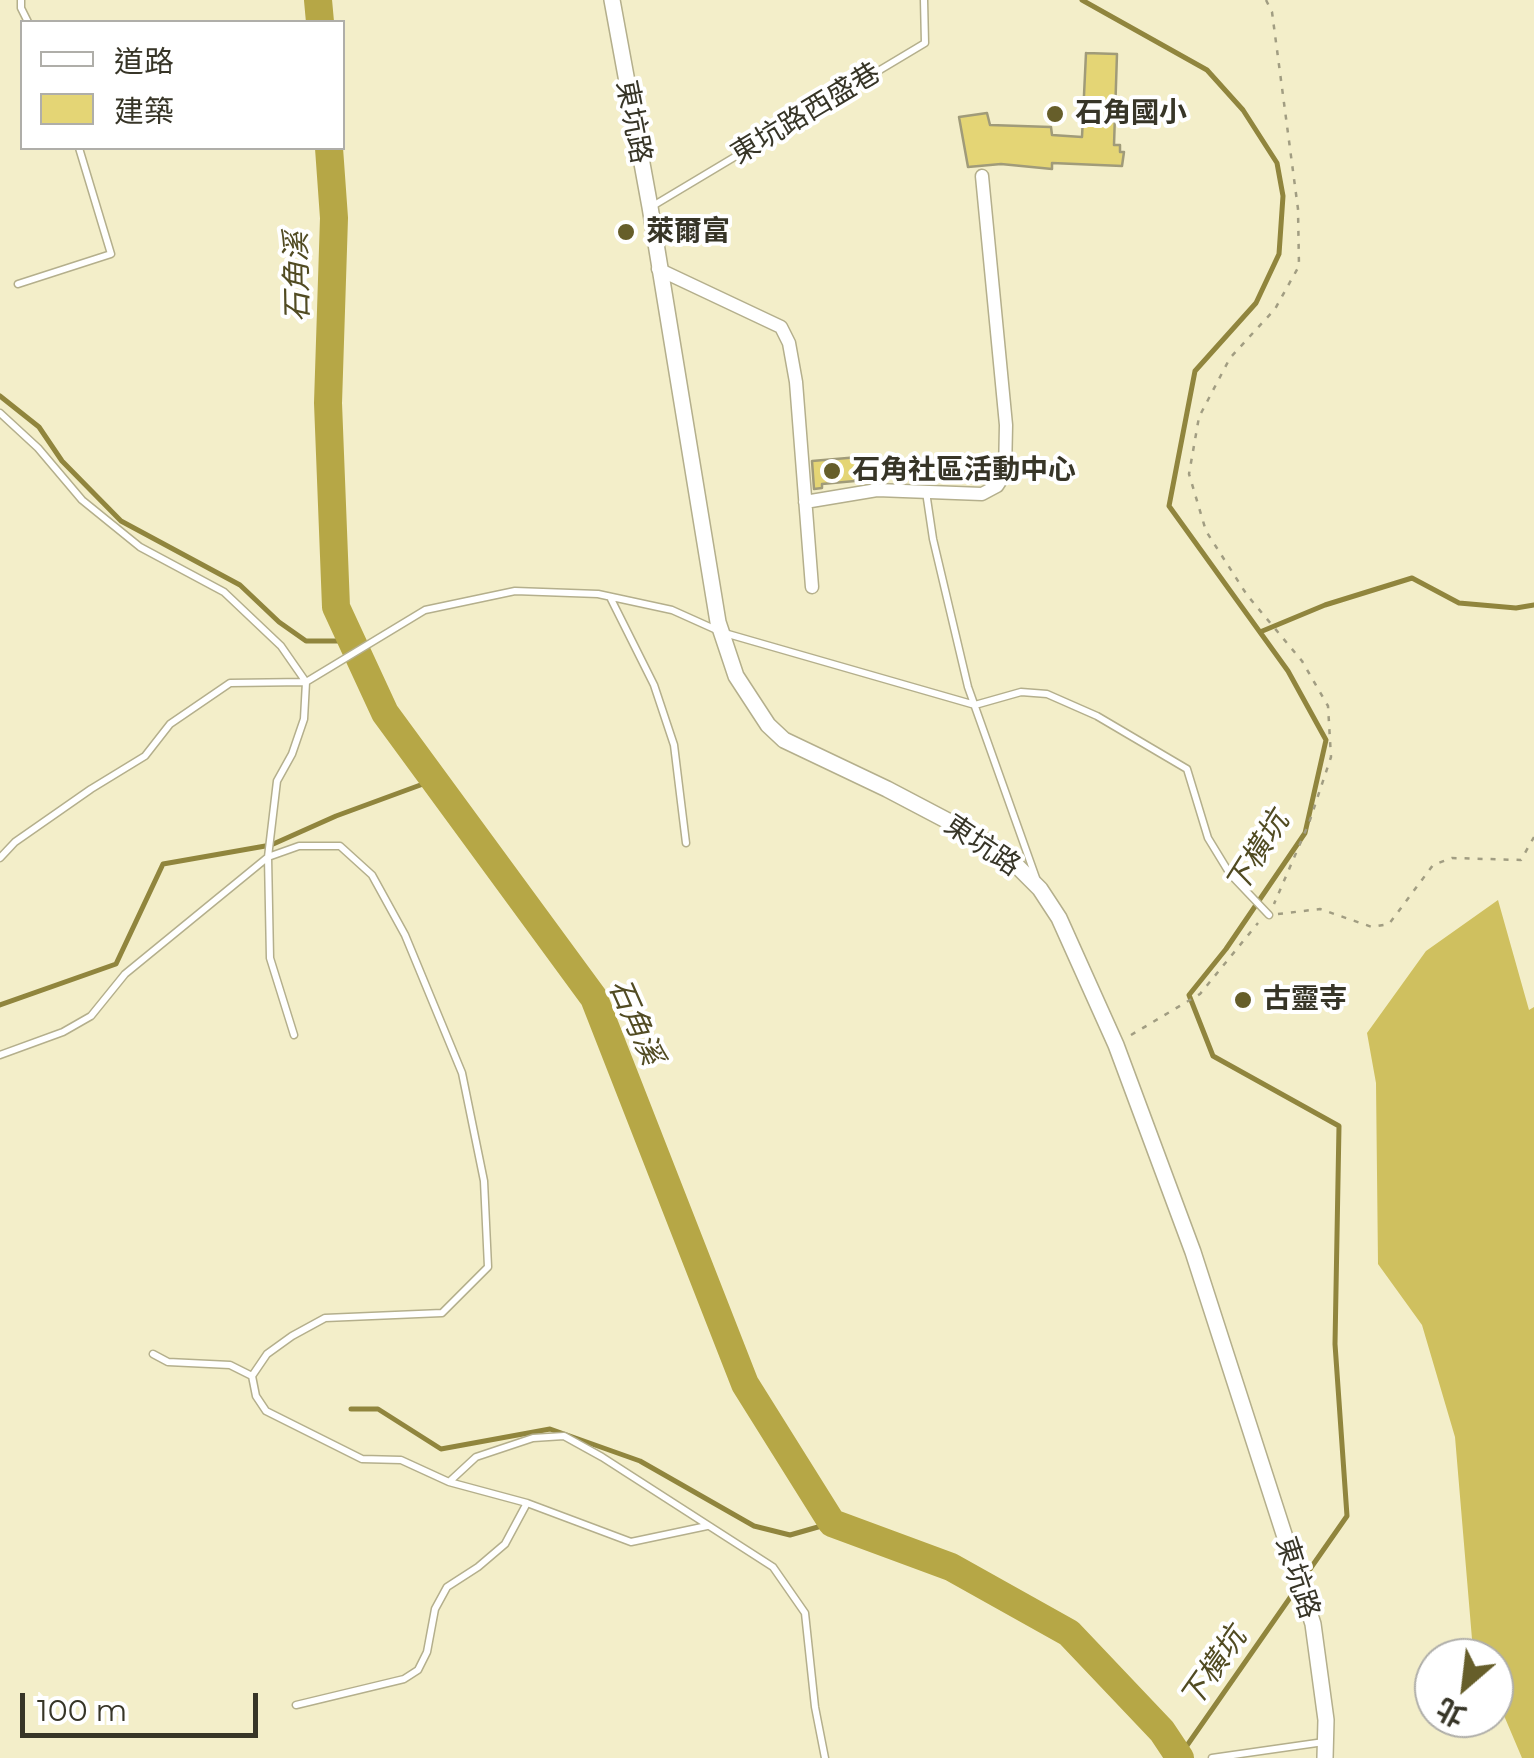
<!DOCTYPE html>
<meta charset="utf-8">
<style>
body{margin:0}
#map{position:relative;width:1534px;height:1758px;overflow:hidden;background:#f3eec9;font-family:Montserrat,"Noto Sans TC",sans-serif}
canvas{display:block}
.legend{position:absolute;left:20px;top:20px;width:325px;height:130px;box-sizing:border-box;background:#fff;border:2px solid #afaea9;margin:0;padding:12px 18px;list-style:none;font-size:30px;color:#373527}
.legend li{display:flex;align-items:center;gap:20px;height:50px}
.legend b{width:50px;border:2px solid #afaea9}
.north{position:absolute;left:1414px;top:1638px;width:100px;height:100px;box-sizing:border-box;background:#fff;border:2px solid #afaea9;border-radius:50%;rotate:208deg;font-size:28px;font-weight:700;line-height:40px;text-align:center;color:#373527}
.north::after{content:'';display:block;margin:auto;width:35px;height:45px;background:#665e2a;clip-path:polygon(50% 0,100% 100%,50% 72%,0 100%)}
.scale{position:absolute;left:20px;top:1693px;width:238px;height:45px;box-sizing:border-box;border:5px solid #373527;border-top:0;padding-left:12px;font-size:30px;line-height:35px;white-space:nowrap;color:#373527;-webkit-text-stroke:8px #fff;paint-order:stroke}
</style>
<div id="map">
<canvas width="1534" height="1758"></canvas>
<ul class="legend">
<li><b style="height:12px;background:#fff"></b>道路</li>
<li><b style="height:28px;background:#e4d575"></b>建築</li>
</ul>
<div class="north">北</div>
<div class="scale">100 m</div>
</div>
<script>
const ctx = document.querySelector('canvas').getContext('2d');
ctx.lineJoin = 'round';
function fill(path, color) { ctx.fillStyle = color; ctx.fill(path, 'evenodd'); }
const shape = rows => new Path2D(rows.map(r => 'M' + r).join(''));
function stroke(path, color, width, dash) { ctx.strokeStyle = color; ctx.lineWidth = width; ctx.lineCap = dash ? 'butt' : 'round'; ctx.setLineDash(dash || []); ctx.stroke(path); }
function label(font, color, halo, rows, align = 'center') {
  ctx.font = font + ' Montserrat,"Noto Sans TC",sans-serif'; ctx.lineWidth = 8; ctx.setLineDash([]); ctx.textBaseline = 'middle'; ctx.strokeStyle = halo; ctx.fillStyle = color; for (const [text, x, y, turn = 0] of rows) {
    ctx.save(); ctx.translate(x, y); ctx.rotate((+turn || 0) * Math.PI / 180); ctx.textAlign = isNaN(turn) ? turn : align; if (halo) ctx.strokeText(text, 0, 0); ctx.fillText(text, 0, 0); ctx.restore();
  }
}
fill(shape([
 [1498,900,1529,1010,1534,1007,1534,1758,1522,1758,1494,1692,1494,1658,1480,1658,1472,1639,1455,1437,1422,1325,1378,1264,1376,1083,1367,1033,1426,951]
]), '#cfc05f');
stroke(shape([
 [1082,0,1207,70,1243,110,1277,163,1283,196,1279,254,1256,303,1195,371,1169,506,1288,671,1326,740,1305,833,1226,949,1189,995,1213,1056,1339,1126,1335,1344,1347,1516,1179,1757],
 [0,396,39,427,62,461,121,521,240,585,279,622,306,641,352,641],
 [1260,632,1325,605,1412,578,1459,603,1516,608,1534,605],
 [0,1005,116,964,163,864,271,845,336,816,434,780],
 [351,1409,378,1409,441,1449,550,1429,640,1461,754,1526,790,1535,832,1523]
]), '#90853d', 5);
stroke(shape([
 [318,0,320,22],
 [329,148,334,218,328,403,336,607,385,713,594,998,745,1384,832,1523,951,1567,1069,1633,1162,1731,1180,1758]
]), '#b6a746', 28);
const building = shape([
 [1086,53,1117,54,1114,145,1120,145,1120,152,1124,152,1122,166,1052,163,1052,169,1001,164,968,167,959,117,987,113,990,125,1051,127,1052,135,1082,137,1086,53],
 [859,457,861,474,855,475,855,481,822,484,822,488,814,489,812,461,859,457]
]);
fill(building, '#e4d575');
stroke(building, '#a09b79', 2.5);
const service = shape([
 [21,0,21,8,28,22],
 [651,207,925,43,924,0],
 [18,284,111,254,79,148],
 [0,413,38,448,82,500,140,547,224,592,281,646,306,682,304,719,292,754,277,781,268,857,270,958,294,1035],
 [926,492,933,539,968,687,1036,878],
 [610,597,654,685,674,745,686,843],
 [0,858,15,842,91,789,145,756,170,724,230,683,306,682,425,610,515,591,598,594,672,610,721,632,975,705,1021,692,1047,694,1097,716,1187,769,1208,838,1230,874,1269,915],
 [0,1055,63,1032,91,1016,125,974,268,857,299,846,340,846,372,875,405,935,462,1073,484,1181,488,1267,442,1313,325,1318,292,1336,267,1354,252,1376],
 [153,1354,168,1362,230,1365,252,1376,256,1396,266,1411,362,1459,401,1460,449,1482,527,1503,631,1542,707,1526],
 [449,1482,476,1457,533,1438,564,1436,602,1457,773,1567,805,1613,815,1707,825,1758],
 [296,1705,404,1679,418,1670,427,1652,435,1609,447,1587,478,1567,505,1544,527,1503],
 [1212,1758,1324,1742]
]);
const minor = shape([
 [658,269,781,327,789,343,796,382,812,587],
 [805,502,877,490,982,494,997,486,1005,474,1006,425,982,176]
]);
const tertiary = shape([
 [612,0,650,207,718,622,736,676,768,725,784,740,887,789,984,840,1013,862,1040,889,1059,918,1116,1045,1193,1252,1313,1624,1326,1720,1325,1758]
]);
stroke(service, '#b4af8c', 9);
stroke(minor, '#b4af8c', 15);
stroke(tertiary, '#b4af8c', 18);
stroke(shape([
 [1266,0,1272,12,1298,209,1299,266,1275,309,1230,358,1199,417,1189,474,1206,531,1247,595,1302,661,1328,706,1331,757,1309,823,1274,904],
 [1278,914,1320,909,1372,927,1389,924,1433,865,1452,858,1521,860,1534,837],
 [1131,1035,1200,994,1258,923]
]), '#a19d82', 2.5, [5, 8]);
stroke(service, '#fff', 6);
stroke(minor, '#fff', 12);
stroke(tertiary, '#fff', 15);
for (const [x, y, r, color] of [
 [1055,114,10,"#665e2a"],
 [626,232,10,"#665e2a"],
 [832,471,10,"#665e2a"],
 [1243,1000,10,"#665e2a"]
]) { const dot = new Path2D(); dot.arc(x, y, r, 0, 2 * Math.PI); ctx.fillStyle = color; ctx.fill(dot); stroke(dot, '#fff', 4); }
label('28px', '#373527', '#fff', [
 ["東坑路西盛巷",806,114,-31],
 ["東坑路",633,122,79],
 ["東坑路",982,846,34],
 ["東坑路",1297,1578,72]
]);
label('bold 28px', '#373527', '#fff', [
 ["石角國小",1075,114],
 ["萊爾富",646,232],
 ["石角社區活動中心",852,471],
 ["古靈寺",1263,1000]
], 'left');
label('italic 30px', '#514b22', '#fff', [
 ["石角溪",298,277,-91],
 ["下橫坑",1258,853,-58],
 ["石角溪",635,1022,66],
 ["下橫坑",1214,1668,-55]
]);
</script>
